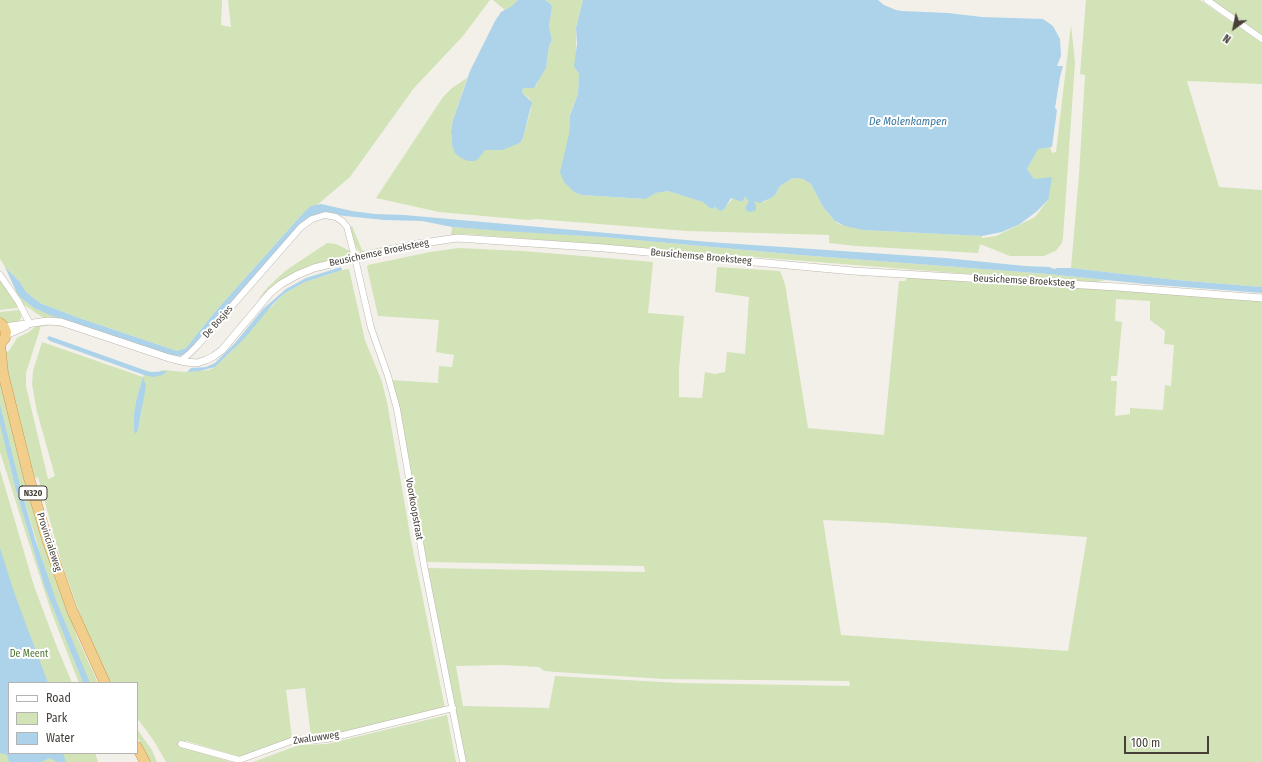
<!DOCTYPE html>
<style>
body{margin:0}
#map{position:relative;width:1262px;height:762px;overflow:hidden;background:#f3f0ea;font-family:"Fira Sans Condensed",sans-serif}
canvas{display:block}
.legend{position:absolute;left:8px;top:682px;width:130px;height:72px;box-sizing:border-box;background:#fff;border:1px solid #b5b3b0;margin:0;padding:5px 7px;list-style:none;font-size:12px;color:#464039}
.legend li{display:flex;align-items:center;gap:8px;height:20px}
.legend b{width:20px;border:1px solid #b5b3b0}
.north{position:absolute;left:1214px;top:8px;width:40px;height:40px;-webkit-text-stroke:3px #fff;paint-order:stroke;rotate:213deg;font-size:11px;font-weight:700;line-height:16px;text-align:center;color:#464039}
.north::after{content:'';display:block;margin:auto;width:14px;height:18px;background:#464039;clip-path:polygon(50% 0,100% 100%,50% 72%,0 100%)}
.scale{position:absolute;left:1124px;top:736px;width:85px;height:18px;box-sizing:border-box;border:2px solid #464039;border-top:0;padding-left:5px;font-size:12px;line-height:14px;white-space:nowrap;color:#464039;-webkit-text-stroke:3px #fff;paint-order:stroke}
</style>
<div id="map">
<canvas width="1262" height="762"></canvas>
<ul class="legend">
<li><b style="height:5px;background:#fff"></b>Road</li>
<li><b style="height:11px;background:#d1e3b7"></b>Park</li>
<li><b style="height:11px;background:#acd3e9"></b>Water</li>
</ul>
<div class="north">N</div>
<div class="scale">100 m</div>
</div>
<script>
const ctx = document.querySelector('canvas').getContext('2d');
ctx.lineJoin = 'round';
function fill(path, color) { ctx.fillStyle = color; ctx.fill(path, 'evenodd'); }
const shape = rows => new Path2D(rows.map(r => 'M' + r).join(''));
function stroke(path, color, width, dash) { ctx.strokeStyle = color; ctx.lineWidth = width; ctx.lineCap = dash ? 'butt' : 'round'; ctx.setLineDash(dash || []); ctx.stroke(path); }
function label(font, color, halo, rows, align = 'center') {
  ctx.font = font + ' "Fira Sans Condensed",sans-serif'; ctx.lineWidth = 4; ctx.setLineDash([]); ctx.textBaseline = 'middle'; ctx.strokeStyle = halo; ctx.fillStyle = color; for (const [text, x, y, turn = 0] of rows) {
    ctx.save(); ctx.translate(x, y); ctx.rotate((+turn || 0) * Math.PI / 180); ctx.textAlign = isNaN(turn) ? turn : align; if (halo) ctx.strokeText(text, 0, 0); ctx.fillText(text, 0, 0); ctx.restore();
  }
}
fill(shape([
 [0,0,222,0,221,25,231,27,228,0,490,0,463,36,414,88,350,177,317,205,306,210,213,314,186,348,177,351,79,318,40,303,26,292,20,282,5,267,0,259],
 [493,0,518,0,513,6,505,10],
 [545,0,583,0,576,28,576,67,579,74,578,94,570,114,569,134,574,192,581,195,644,199,656,193,668,191,704,202,712,209,715,207,723,210,733,198,742,202,745,197,750,201,746,206,755,201,764,202,775,195,780,186,791,179,796,178,803,179,811,184,823,207,835,221,839,224,863,230,982,236,982,238,996,236,1035,217,1048,200,1027,169,1038,148,1050,147,1052,153,1056,152,1071,25,1075,62,1063,238,1062,243,1054,253,1055,251,1044,256,1010,256,980,244,978,253,856,246,829,243,829,235,687,231,536,219,528,220,439,212,376,198,443,97,452,88,467,78,453,120,451,131,452,145,482,153,485,150,495,150,520,143,523,138,531,109,530,99,523,94,522,90,524,87,536,86,539,79,546,68,549,46,552,40,549,27,552,7,551,4],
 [1086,0,1200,0,1262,43,1262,84,1187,81,1219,187,1262,190,1262,287,1176,280,1071,268,1079,175,1085,75,1080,74],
 [1207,0,1262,0,1262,38],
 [352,226,362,250,365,251,391,245,392,248,364,254,360,252,357,249,349,228],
 [452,227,602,237,800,255,1048,274,1106,280,1097,282,1083,282,1056,281,465,234,451,236],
 [327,243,336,244,352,252,352,254,349,257,277,284,258,299,268,287,285,271],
 [458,248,523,251,653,262,648,313,684,316,679,369,679,397,702,398,705,372,715,374,725,372,727,352,745,354,749,297,715,292,717,267,780,271,785,284,808,428,884,435,899,281,905,281,909,276,1047,286,1121,289,1262,300,1262,762,464,762,427,568,645,572,644,566,426,562,391,380,438,383,439,366,452,367,454,355,436,352,439,320,378,316,367,267,368,265,430,252],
 [1116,299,1150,301,1150,320,1165,331,1164,344,1174,345,1171,386,1165,385,1163,410,1130,408,1130,414,1115,416,1117,381,1111,381,1111,376,1117,376,1122,322,1115,321],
 [823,520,887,523,1087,537,1068,651,841,635],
 [502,665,539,667,544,671,556,672,664,679,849,681,850,686,680,683,555,676,549,708,463,706,456,666],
 [349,269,360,318,365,340,382,382,387,402,411,540,445,708,333,736,311,737,305,688,286,690,292,738,240,757,186,741,186,748,231,762,166,762,154,741,137,718,137,683,110,683,84,625,62,564,38,477,33,479,2,353,9,351,17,338,29,332,36,326,57,324,65,327,51,325,40,327,40,329,26,373,26,386,48,479,55,476,37,412,32,384,33,371,42,342,143,377,146,371,154,374,158,373,162,370,187,372,209,370,215,367,231,352,266,312,285,293,305,282,342,270],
 [143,378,142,410,138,430,135,433,134,430,134,415,136,401],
 [0,279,18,306,17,308,0,310],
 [16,291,21,298,34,308,65,320,43,318,29,308,23,305,14,292],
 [19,310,21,314,21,318,18,323,7,324,0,320,0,312],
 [0,377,77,637,98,683,89,683,72,642,49,584,19,482,8,458,16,491,43,582,83,683,79,683,51,611,26,534,0,452],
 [0,470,34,586,55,642,72,683,9,683,9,753,95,753,98,762,0,762],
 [447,715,456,762,253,762,299,745,327,744],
 [137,729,152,750,157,762,150,762,137,736]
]), '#d1e3b7');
fill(shape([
 [518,0,545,0,551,4,552,7,549,27,552,40,549,46,546,68,534,88,524,88,522,90,523,94,532,102,523,138,520,143,502,150,485,150,478,159,475,161,468,161,461,158,455,153,452,145,451,131,453,120,470,71,495,21,501,12,512,6],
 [583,0,878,0,884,5,896,10,902,11,948,13,982,17,1043,19,1053,26,1060,39,1061,56,1057,66,1063,66,1060,77,1055,108,1057,110,1052,147,1038,149,1027,169,1034,179,1052,177,1049,196,1048,200,1036,212,1020,224,1002,232,982,236,863,230,845,226,835,221,823,207,811,184,803,179,796,178,791,179,780,186,775,195,771,198,760,203,754,201,756,205,756,210,751,212,747,211,745,208,749,201,745,197,742,202,731,198,725,208,723,210,720,211,715,207,712,209,710,208,703,202,668,191,656,193,645,199,581,195,574,192,564,182,560,172,569,134,570,115,578,94,579,74,574,66,577,44,576,28],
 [321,204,352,211,375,214,404,215,709,242,945,258,1025,266,1049,267,1054,269,1057,268,1071,268,1176,280,1262,287,1262,293,1145,284,1048,274,800,255,602,237,503,231,452,227,422,221,384,220,326,214,313,216,189,351,183,355,178,356,168,355,50,315,34,308,21,298,16,291,5,267,20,282,26,292,40,303,79,318,177,351,186,348,213,314,306,210,311,206],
 [341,267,342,270,305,282,285,293,273,304,244,339,215,367,200,371,187,372,191,368,206,367,215,363,235,343,263,309,286,289,306,278],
 [49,336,144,370,151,372,168,371,162,375,153,377,144,375,50,341,47,338],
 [143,377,146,386,138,430,135,434,134,430,134,415,136,401],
 [0,405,21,489,35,539,57,603,90,683,83,683,44,585,16,491,0,424],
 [0,548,15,595,48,683,9,683,9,753,63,753,66,762,57,762,50,758,41,762,9,762,7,755,0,753]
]), '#acd3e9');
const minor = shape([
 [1207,0,1262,39],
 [0,275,18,301,30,324],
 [180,361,189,354,197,346,301,227,312,219,325,215,336,217,342,221,347,227,355,258,371,328,388,376,397,409,424,565,463,762],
 [181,744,239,760,291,741,301,739,317,740,327,739,453,708]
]);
const tertiary = shape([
 [4,327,48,321,61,322,169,358,186,362,197,363,206,360,214,356,222,350,270,293,281,284,297,275,314,268,355,258,417,244,457,238,604,248,853,271,1117,287,1262,298],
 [6,335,26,326]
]);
const trunk = shape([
 [0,323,4,327,6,332,5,338,0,344],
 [0,344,3,373,29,478,47,539,72,610,105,683],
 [137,747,145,762]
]);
stroke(minor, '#beb7ad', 7);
stroke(tertiary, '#beb7ad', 8);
stroke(trunk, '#ce9849', 11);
stroke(minor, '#fff', 6);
stroke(tertiary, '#fff', 7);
stroke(trunk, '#f2ce8d', 10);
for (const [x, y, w] of [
 [33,493,28]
]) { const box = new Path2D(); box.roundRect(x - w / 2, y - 7, w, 14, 3); ctx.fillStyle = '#fff'; ctx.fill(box); stroke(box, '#464039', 1); }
label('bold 9px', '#464039', null, [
 ["N320",33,493]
]);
label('10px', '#464039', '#fff', [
 ["Beusichemse Broeksteeg",379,253,-12],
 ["Beusichemse Broeksteeg",701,257,5],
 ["Beusichemse Broeksteeg",1024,281,3],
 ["De Bosjes",218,322,-49],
 ["Voorkoopstraat",414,509,80],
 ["Provincialeweg",49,542,72],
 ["Zwaluwweg",316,738,-8]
]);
label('10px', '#4c7331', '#fff', [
 ["De Meent",29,654]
]);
label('italic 11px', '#3a79a0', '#fff', [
 ["De Molenkampen",908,122]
]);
</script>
